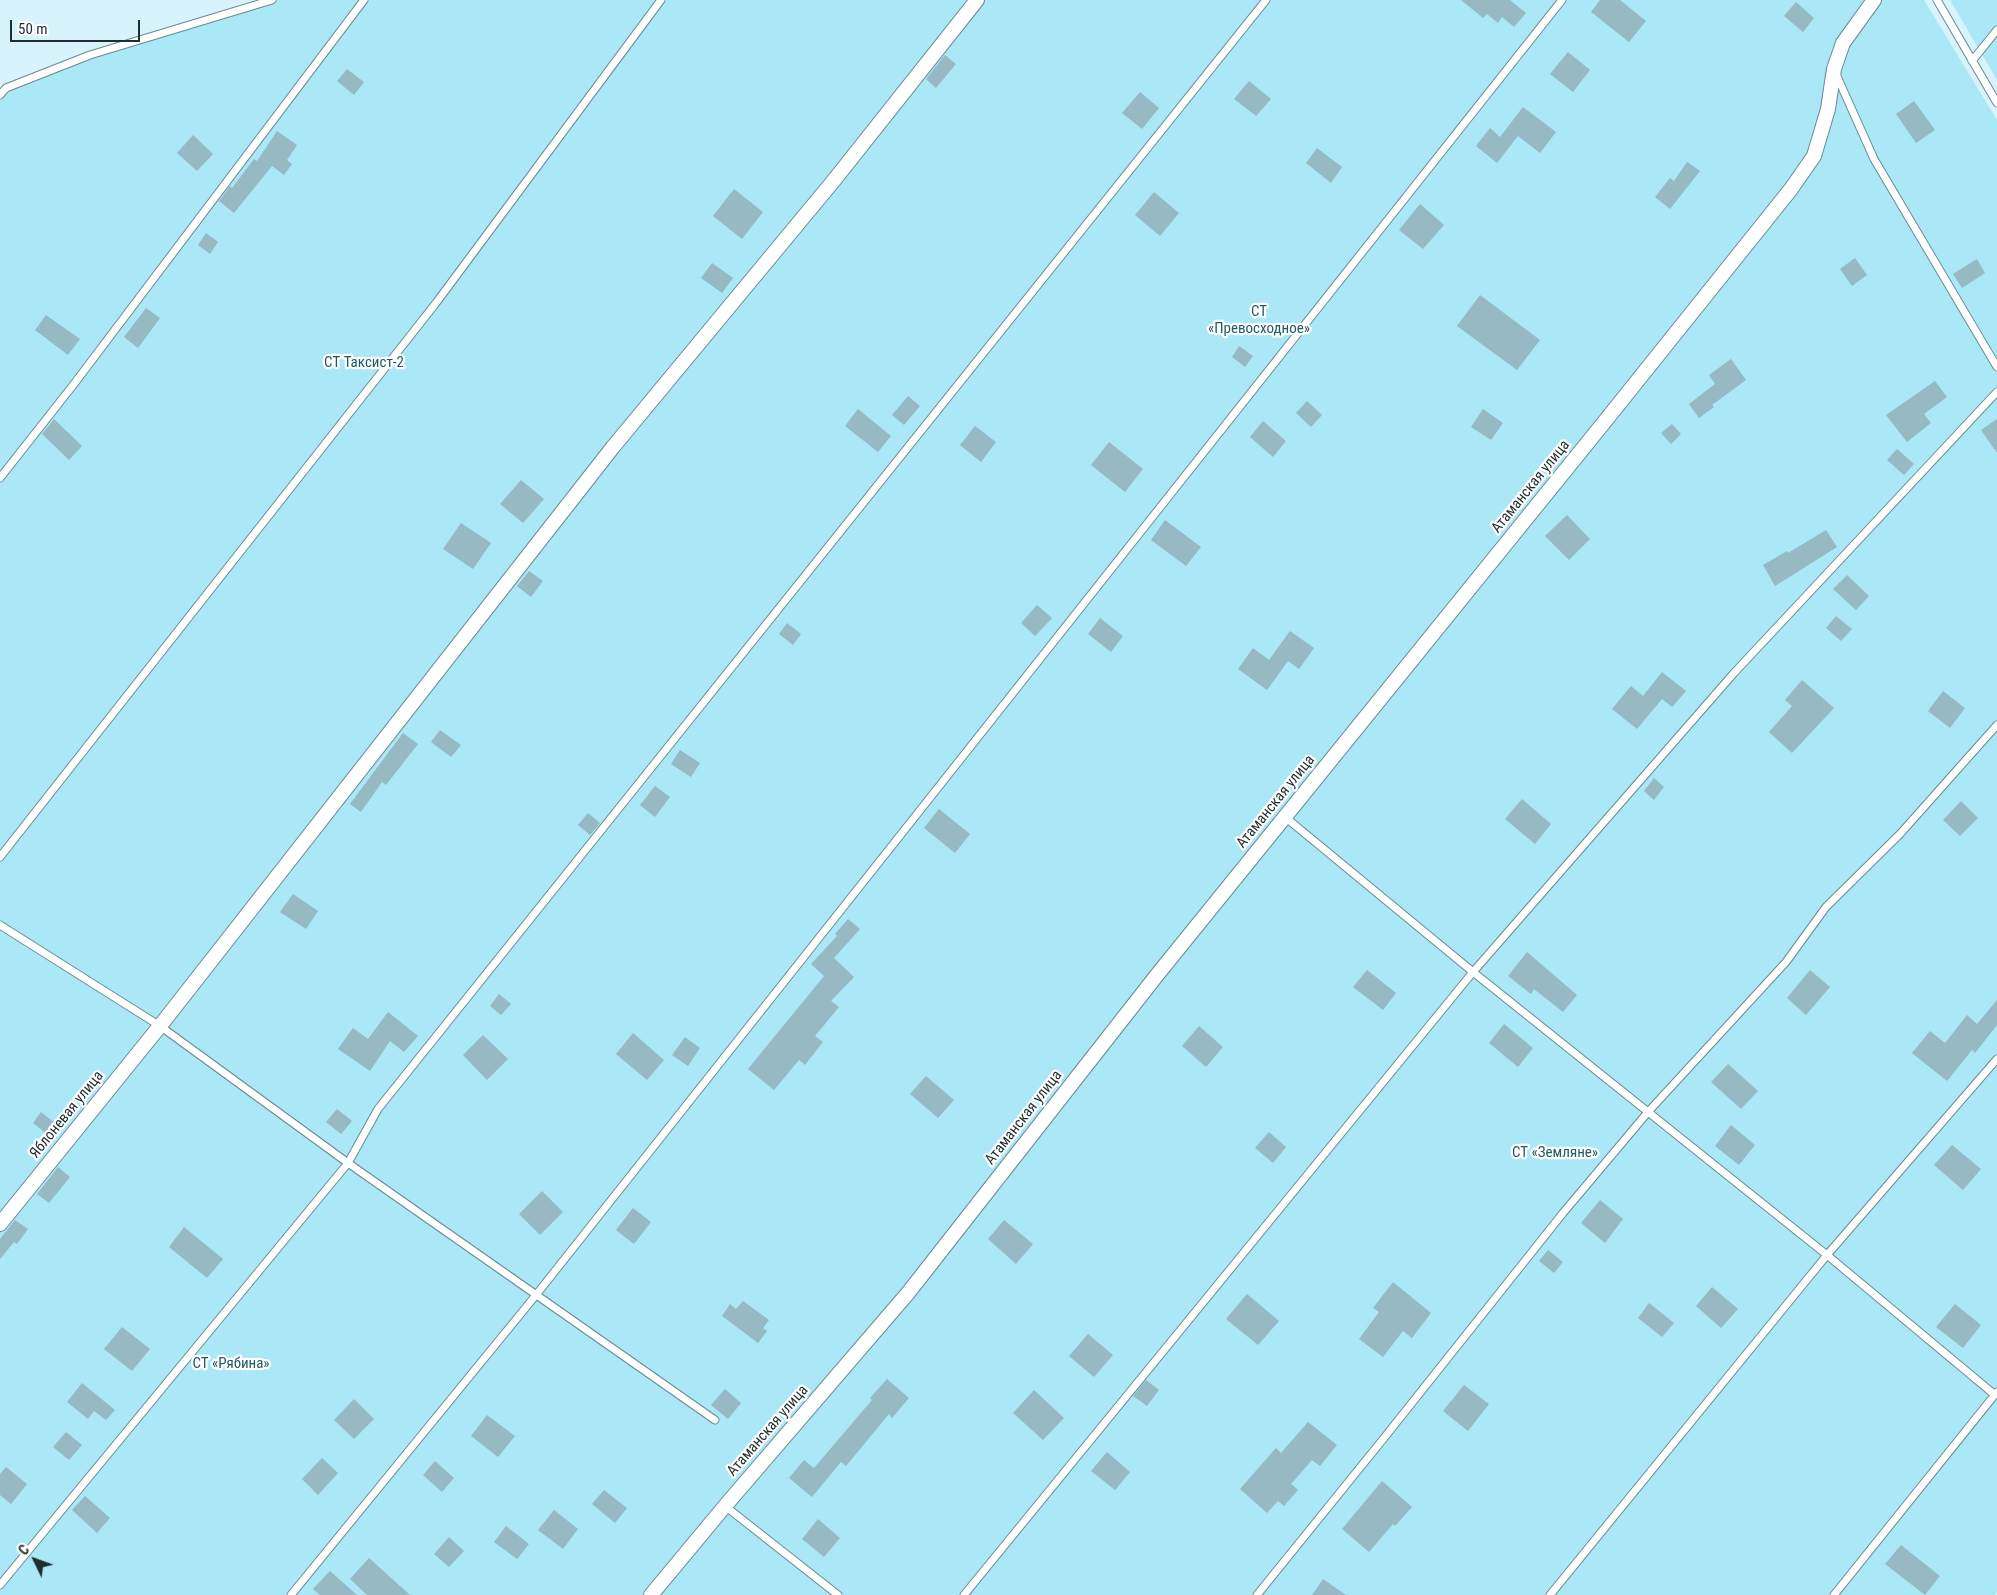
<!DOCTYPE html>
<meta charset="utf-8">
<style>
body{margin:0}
#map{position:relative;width:1997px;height:1595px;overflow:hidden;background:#d7f4fc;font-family:"Roboto Condensed",sans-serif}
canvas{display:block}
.north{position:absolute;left:10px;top:1535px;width:50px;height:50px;-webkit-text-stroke:4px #fff;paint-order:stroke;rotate:312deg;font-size:14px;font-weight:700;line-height:20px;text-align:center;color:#1f2d31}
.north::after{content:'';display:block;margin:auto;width:18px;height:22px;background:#1f2d31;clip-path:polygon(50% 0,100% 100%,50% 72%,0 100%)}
.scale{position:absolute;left:10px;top:20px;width:130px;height:22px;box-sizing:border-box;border:2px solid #1f2d31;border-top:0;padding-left:6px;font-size:15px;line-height:18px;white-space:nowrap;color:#1f2d31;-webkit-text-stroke:4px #fff;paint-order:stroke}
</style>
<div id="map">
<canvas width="1997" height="1595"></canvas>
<div class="north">С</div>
<div class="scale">50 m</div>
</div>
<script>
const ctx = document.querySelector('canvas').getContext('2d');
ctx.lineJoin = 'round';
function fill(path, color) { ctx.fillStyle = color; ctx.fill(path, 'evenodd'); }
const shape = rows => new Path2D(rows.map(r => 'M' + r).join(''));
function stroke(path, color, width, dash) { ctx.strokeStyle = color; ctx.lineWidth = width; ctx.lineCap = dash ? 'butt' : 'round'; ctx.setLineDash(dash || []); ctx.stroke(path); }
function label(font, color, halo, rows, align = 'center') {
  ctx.font = font + ' "Roboto Condensed",sans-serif'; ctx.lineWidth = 4.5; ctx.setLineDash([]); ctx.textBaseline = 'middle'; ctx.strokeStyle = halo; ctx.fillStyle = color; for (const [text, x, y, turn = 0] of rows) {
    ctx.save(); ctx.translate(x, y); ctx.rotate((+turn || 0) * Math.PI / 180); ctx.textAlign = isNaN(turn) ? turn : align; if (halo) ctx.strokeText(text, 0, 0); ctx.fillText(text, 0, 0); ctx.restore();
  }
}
fill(shape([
 [260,0,1924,0,1997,120,1997,1593,1995,1595,0,1595,0,99,12,86,48,70,113,52,177,24],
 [1950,0,1997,0,1997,80]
]), '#aae7f7');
fill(shape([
 [1461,0,1510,0,1526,13,1514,27,1502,17,1498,23,1487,14,1483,18],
 [1600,0,1620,0,1646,21,1629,42,1591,12],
 [1796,2,1814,18,1803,32,1784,16],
 [1568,52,1590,70,1573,92,1550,74],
 [945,55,956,64,936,88,926,79],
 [347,69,364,82,354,95,337,81],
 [1249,81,1271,99,1256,116,1234,99],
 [1140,92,1159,108,1142,129,1122,113],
 [1914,101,1935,130,1916,143,1896,114],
 [1523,107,1556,132,1540,153,1518,136,1497,163,1476,146,1490,128,1500,137],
 [277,131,297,145,287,160,292,164,284,175,272,166,234,213,219,201,230,186,232,188,254,159,257,161],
 [193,135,213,154,197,171,177,153],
 [1317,148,1342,167,1331,183,1306,163],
 [1687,162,1700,171,1670,209,1655,197,1670,178,1674,181],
 [734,189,763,212,742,239,713,216],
 [1154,192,1179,213,1160,236,1135,215],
 [1420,204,1444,225,1423,249,1399,230],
 [206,233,218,242,210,254,198,245],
 [1855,258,1867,275,1852,286,1840,269],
 [1977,259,1985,273,1962,288,1953,274],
 [712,263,733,278,722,293,701,278],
 [1480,295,1540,340,1517,370,1457,326],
 [146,308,160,318,138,348,124,337],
 [46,315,80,339,68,355,35,330],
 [1239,346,1253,356,1245,367,1232,357],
 [1731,359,1746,380,1712,405,1714,407,1699,418,1689,404,1715,384,1709,375],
 [1935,381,1947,397,1924,414,1931,423,1907,442,1886,415],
 [908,396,920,406,904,425,892,415],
 [1307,401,1322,415,1311,427,1296,413],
 [858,409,891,436,878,452,845,426],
 [1483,409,1503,423,1491,440,1471,427],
 [54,419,82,446,69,460,42,434],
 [1997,419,1997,453,1981,430],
 [1263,421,1286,441,1273,457,1250,437],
 [1672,424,1681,434,1671,444,1661,433],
 [975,426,996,442,981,462,960,445],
 [1109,442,1143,469,1125,492,1091,465],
 [1897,449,1914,464,1904,475,1887,460],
 [521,480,544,499,523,523,500,504],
 [1567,515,1590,539,1569,560,1545,536],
 [1165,520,1201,547,1186,566,1151,540],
 [461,523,491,543,473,569,443,549],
 [1826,530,1837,547,1775,586,1763,565,1787,551,1788,553],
 [529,571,543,581,531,597,517,586],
 [1847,575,1869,596,1856,610,1833,589],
 [1037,605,1052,618,1035,636,1021,623],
 [1836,616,1852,629,1841,641,1826,628],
 [1100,618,1123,636,1111,652,1088,634],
 [787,623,801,634,793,645,779,634],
 [1290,631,1314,648,1299,669,1288,661,1267,690,1238,669,1253,648,1269,660],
 [1662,672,1686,691,1672,707,1662,699,1637,729,1612,709,1631,686,1643,696],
 [1802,680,1834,708,1792,753,1769,732,1792,706,1785,700],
 [1943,691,1965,708,1950,728,1928,711],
 [440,730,461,745,451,757,431,742],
 [403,733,418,744,386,785,382,782,361,812,350,804],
 [680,750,700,763,691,777,671,764],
 [1654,778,1664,787,1654,800,1644,791],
 [655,786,670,797,655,817,640,805],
 [1522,799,1551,824,1535,844,1505,819],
 [1961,801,1978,818,1960,836,1943,820],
 [939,809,970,834,955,853,924,828],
 [588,813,600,823,590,835,578,825],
 [293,894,318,911,306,929,280,912],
 [848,919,860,929,834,958,854,977,831,1001,839,1007,815,1036,823,1042,805,1065,799,1060,774,1090,748,1069,824,976,811,964,837,936,835,934],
 [1527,952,1577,995,1563,1012,1534,989,1531,994,1508,976],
 [1367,970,1396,993,1383,1010,1353,987],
 [1810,970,1830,987,1806,1015,1787,998],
 [499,994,511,1004,501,1015,490,1006],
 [1997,1000,1997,1025,1975,1053,1972,1050,1947,1081,1912,1053,1930,1031,1945,1043,1967,1015,1977,1024],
 [388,1012,418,1036,404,1052,390,1041,370,1071,338,1049,353,1028,368,1039],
 [1504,1024,1533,1048,1518,1067,1489,1043],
 [1199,1026,1223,1047,1206,1067,1182,1046],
 [633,1033,664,1060,647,1080,616,1054],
 [483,1035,508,1059,487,1080,463,1055],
 [685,1037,700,1048,688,1066,672,1055],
 [1728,1064,1758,1091,1741,1109,1711,1082],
 [926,1076,954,1100,938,1118,910,1094],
 [337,1109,352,1121,341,1134,326,1122],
 [41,1112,55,1123,47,1134,33,1123],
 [1731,1125,1755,1145,1739,1165,1715,1146],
 [1269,1132,1286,1147,1273,1163,1255,1148],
 [1952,1145,1981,1169,1963,1190,1934,1165],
 [58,1167,70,1177,49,1203,37,1194],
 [542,1191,563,1212,540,1235,519,1214],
 [1600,1200,1623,1219,1605,1243,1581,1223],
 [633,1208,651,1222,634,1244,616,1230],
 [15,1220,28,1229,17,1244,14,1242,0,1259,0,1239],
 [1004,1220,1033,1244,1016,1264,988,1239],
 [184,1227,223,1259,207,1278,169,1247],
 [1548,1250,1563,1262,1554,1273,1539,1261],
 [1393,1282,1431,1313,1412,1338,1403,1331,1383,1357,1359,1339,1379,1312,1373,1308],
 [1712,1287,1738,1309,1721,1328,1696,1306],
 [1247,1294,1279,1321,1258,1345,1226,1319],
 [743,1301,769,1320,763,1328,767,1331,758,1343,722,1316,730,1304,736,1309],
 [1649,1303,1674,1323,1662,1337,1638,1318],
 [1955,1304,1981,1325,1963,1348,1936,1327],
 [122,1327,150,1349,132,1371,104,1349],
 [1088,1334,1113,1355,1094,1377,1069,1356],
 [887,1379,909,1398,892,1418,889,1414,846,1466,841,1462,812,1497,789,1478,804,1460,814,1468,872,1400,870,1398],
 [1146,1380,1159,1390,1147,1406,1133,1396],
 [82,1383,115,1410,106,1420,94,1411,88,1419,67,1402],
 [1464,1385,1489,1404,1468,1431,1443,1411],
 [725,1389,741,1403,728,1419,711,1405],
 [1034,1390,1064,1418,1043,1440,1013,1413],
 [354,1399,374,1419,354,1439,334,1420],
 [487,1415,515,1436,498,1457,471,1436],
 [1308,1422,1337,1445,1320,1466,1312,1460,1291,1484,1298,1490,1284,1506,1278,1501,1267,1513,1240,1489,1276,1448,1281,1453],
 [66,1432,82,1445,69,1460,53,1447],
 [1107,1452,1130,1472,1115,1490,1091,1471],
 [322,1458,338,1473,318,1495,302,1479],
 [435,1461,454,1478,442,1492,423,1475],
 [6,1467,27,1484,11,1504,0,1495,0,1474],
 [1382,1481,1412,1507,1395,1526,1393,1524,1369,1552,1342,1529],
 [604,1490,627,1508,615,1523,592,1504],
 [85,1496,110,1518,97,1533,72,1510],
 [554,1510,578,1529,563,1549,538,1530],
 [818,1519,840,1538,824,1557,802,1539],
 [506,1526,529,1544,517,1559,494,1542],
 [449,1537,464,1551,449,1567,434,1554],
 [1901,1545,1940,1576,1925,1595,1885,1564],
 [369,1558,410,1595,367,1595,350,1579],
 [330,1571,357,1595,320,1595,313,1589],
 [1323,1579,1346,1595,1312,1595]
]), '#96b9c3');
const service = shape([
 [1937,0,1997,103],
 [1972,61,1997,30],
 [1836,74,1874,159,1997,367],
 [0,95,6,88,90,55,272,0],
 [0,478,74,384,364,0],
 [1285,817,1473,972,1827,1255,1995,1395],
 [0,857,436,303,661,0],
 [0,925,160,1026,348,1163,715,1420],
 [725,1506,838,1595],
 [0,1585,348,1163,378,1109,1266,0],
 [291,1595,536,1295,1562,0],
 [964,1595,1473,972,1734,673,1997,392],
 [1257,1595,1384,1438,1563,1213,1648,1112,1786,962,1826,907,1900,834,1997,725],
 [1550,1595,1827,1255,1997,1059],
 [1834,1595,1997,1392]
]);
const minor = shape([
 [0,1224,160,1026,613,447,835,179,977,0],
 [651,1595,725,1506,908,1293,1157,975,1606,420,1791,189,1814,156,1828,109,1834,69,1843,43,1874,0]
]);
stroke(service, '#688a93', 9);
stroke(minor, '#688a93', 16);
stroke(service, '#fff', 7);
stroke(minor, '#fff', 14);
label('15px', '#215a68', '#fff', [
 ["СТ",1259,312],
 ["«Превосходное»",1259,329],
 ["СТ Таксист-2",364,363],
 ["СТ «Земляне»",1555,1153],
 ["СТ «Рябина»",231,1364]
]);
label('15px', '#1f2d31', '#fff', [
 ["Атаманская улица",1531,487,-51],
 ["Атаманская улица",1276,802,-51],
 ["Яблоневая улица",67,1115,-51],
 ["Атаманская улица",1024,1118,-52],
 ["Атаманская улица",768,1431,-49]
]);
</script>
